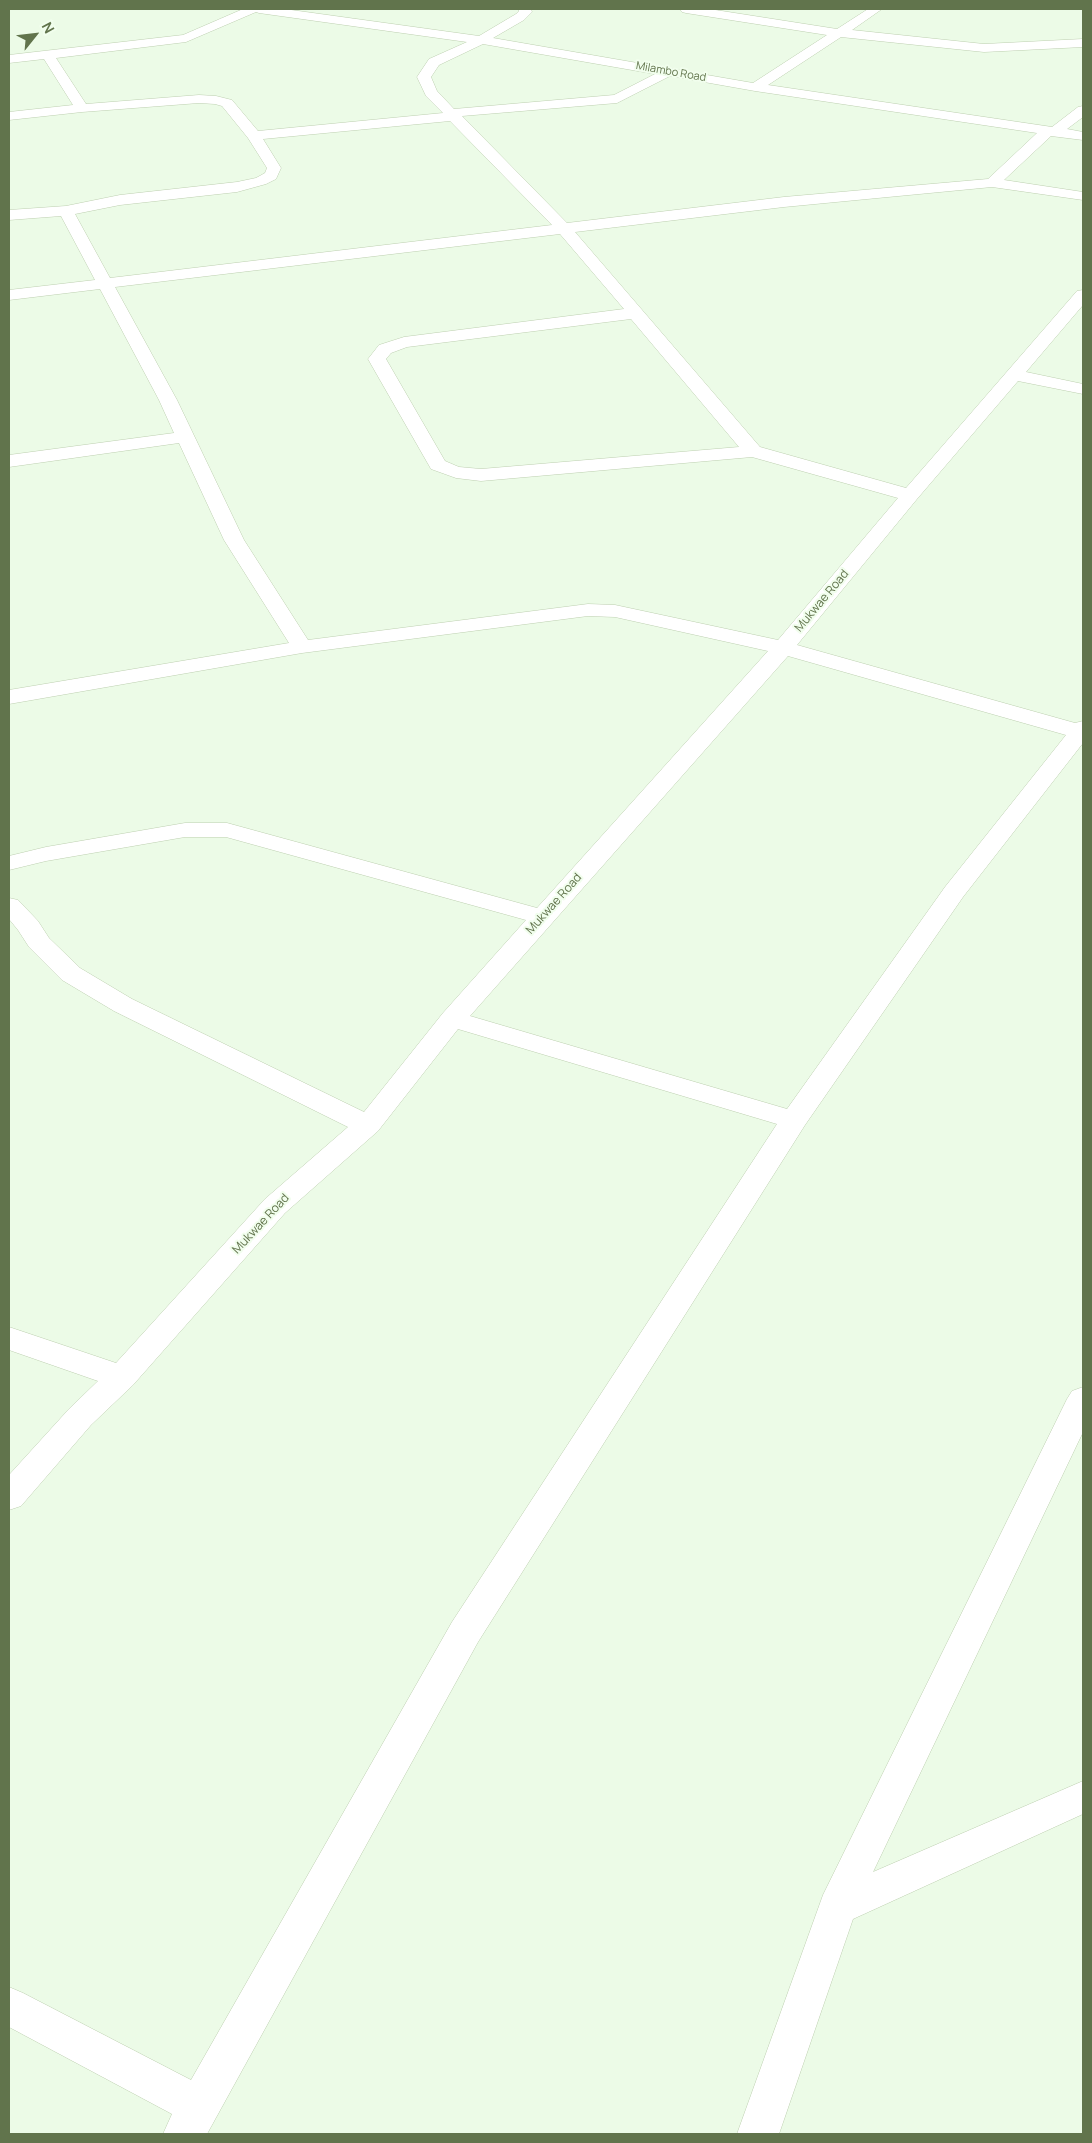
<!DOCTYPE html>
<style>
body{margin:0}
#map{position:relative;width:1092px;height:2143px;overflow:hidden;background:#ecfbe7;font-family:Manrope,sans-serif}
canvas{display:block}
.frame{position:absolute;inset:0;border:10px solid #61744c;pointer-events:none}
.north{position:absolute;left:10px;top:10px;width:50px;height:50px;-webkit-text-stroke:4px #f1feed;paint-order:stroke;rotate:61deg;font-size:14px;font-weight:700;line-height:20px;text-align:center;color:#61744c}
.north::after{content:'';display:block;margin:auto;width:18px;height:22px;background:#61744c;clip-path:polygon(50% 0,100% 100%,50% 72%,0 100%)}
</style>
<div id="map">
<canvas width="1092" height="2143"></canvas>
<div class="frame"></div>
<div class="north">N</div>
</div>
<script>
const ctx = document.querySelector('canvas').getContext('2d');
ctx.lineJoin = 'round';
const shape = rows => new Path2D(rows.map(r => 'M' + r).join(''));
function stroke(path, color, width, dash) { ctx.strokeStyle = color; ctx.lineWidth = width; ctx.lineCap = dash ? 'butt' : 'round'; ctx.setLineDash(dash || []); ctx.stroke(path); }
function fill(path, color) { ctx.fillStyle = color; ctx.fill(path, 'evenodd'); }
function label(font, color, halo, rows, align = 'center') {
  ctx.font = font + ' Manrope,sans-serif'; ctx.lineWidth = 4; ctx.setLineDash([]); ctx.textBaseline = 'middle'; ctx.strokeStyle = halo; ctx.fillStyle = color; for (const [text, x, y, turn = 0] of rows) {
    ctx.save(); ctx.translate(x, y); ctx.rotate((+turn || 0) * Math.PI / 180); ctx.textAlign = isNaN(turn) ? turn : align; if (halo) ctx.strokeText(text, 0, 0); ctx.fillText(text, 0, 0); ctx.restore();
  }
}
const minor = shape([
 [243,9,284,9,479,36,516,14,519,11,519,9,531,9,532,12,524,20,493,38,753,83,827,35,686,13,682,12,680,9,709,9,837,29,868,9,882,9,852,30,984,44,1083,39,1083,47,984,52,841,37,768,85,1052,127,1078,107,1083,106,1083,117,1067,129,1083,132,1083,140,1051,136,1004,180,1083,192,1083,200,992,187,784,207,575,232,760,447,906,488,1077,291,1083,290,1083,305,1026,372,1083,384,1083,394,1018,381,917,499,797,645,1075,723,1083,721,1083,743,963,897,805,1125,478,1642,207,2134,163,2134,172,2114,9,2027,9,1987,23,1993,191,2080,452,1622,777,1124,458,1029,378,1131,285,1213,133,1385,91,1425,21,1506,9,1510,9,1475,69,1409,98,1381,9,1350,9,1327,116,1363,265,1199,348,1127,114,1011,62,980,29,947,18,930,9,919,9,898,18,900,38,921,49,938,80,968,132,999,364,1112,443,1013,526,920,226,837,185,837,46,861,9,870,9,856,46,847,185,823,227,823,537,908,768,651,615,617,588,616,302,653,9,704,9,690,289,643,224,540,179,443,9,467,9,455,174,433,159,400,100,289,9,300,9,290,95,280,61,216,9,220,9,210,66,206,120,195,237,182,256,178,265,173,267,168,248,138,222,106,215,104,199,103,82,112,9,120,9,112,73,105,44,59,9,63,9,55,183,35,243,9],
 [256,12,259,13,467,42,429,59,417,77,426,96,443,113,258,131,232,100,216,96,199,95,86,104,56,58,186,42,256,12],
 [483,44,655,74,614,95,454,109,437,91,431,77,439,65,483,44],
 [670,76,755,91,1037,133,988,179,784,197,567,223,462,116,617,103,670,76],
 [450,121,552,225,110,278,75,214,120,205,237,192,266,184,276,179,281,168,263,139,450,121],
 [560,234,624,309,404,337,379,345,368,359,431,469,456,478,481,481,752,457,898,498,778,640,615,605,588,604,308,640,244,540,177,400,115,287,560,234],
 [631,319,739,447,481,469,459,467,445,461,386,359,391,353,407,347,631,319],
 [788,656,1066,735,945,887,787,1109,470,1016,788,656],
 [1083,1387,1083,1432,873,1872,1083,1781,1083,1814,853,1919,779,2134,737,2134,823,1895,1067,1399,1072,1391,1083,1387]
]);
stroke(minor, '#bdcfb0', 1);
fill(minor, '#fff');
label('11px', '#61744c', '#f1feed', [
 ["Milambo Road",671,72,10]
]);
label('12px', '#61744c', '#f1feed', [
 ["Mukwae Road",822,601,-50],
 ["Mukwae Road",554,904,-48],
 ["Mukwae Road",261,1224,-47]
]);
</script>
